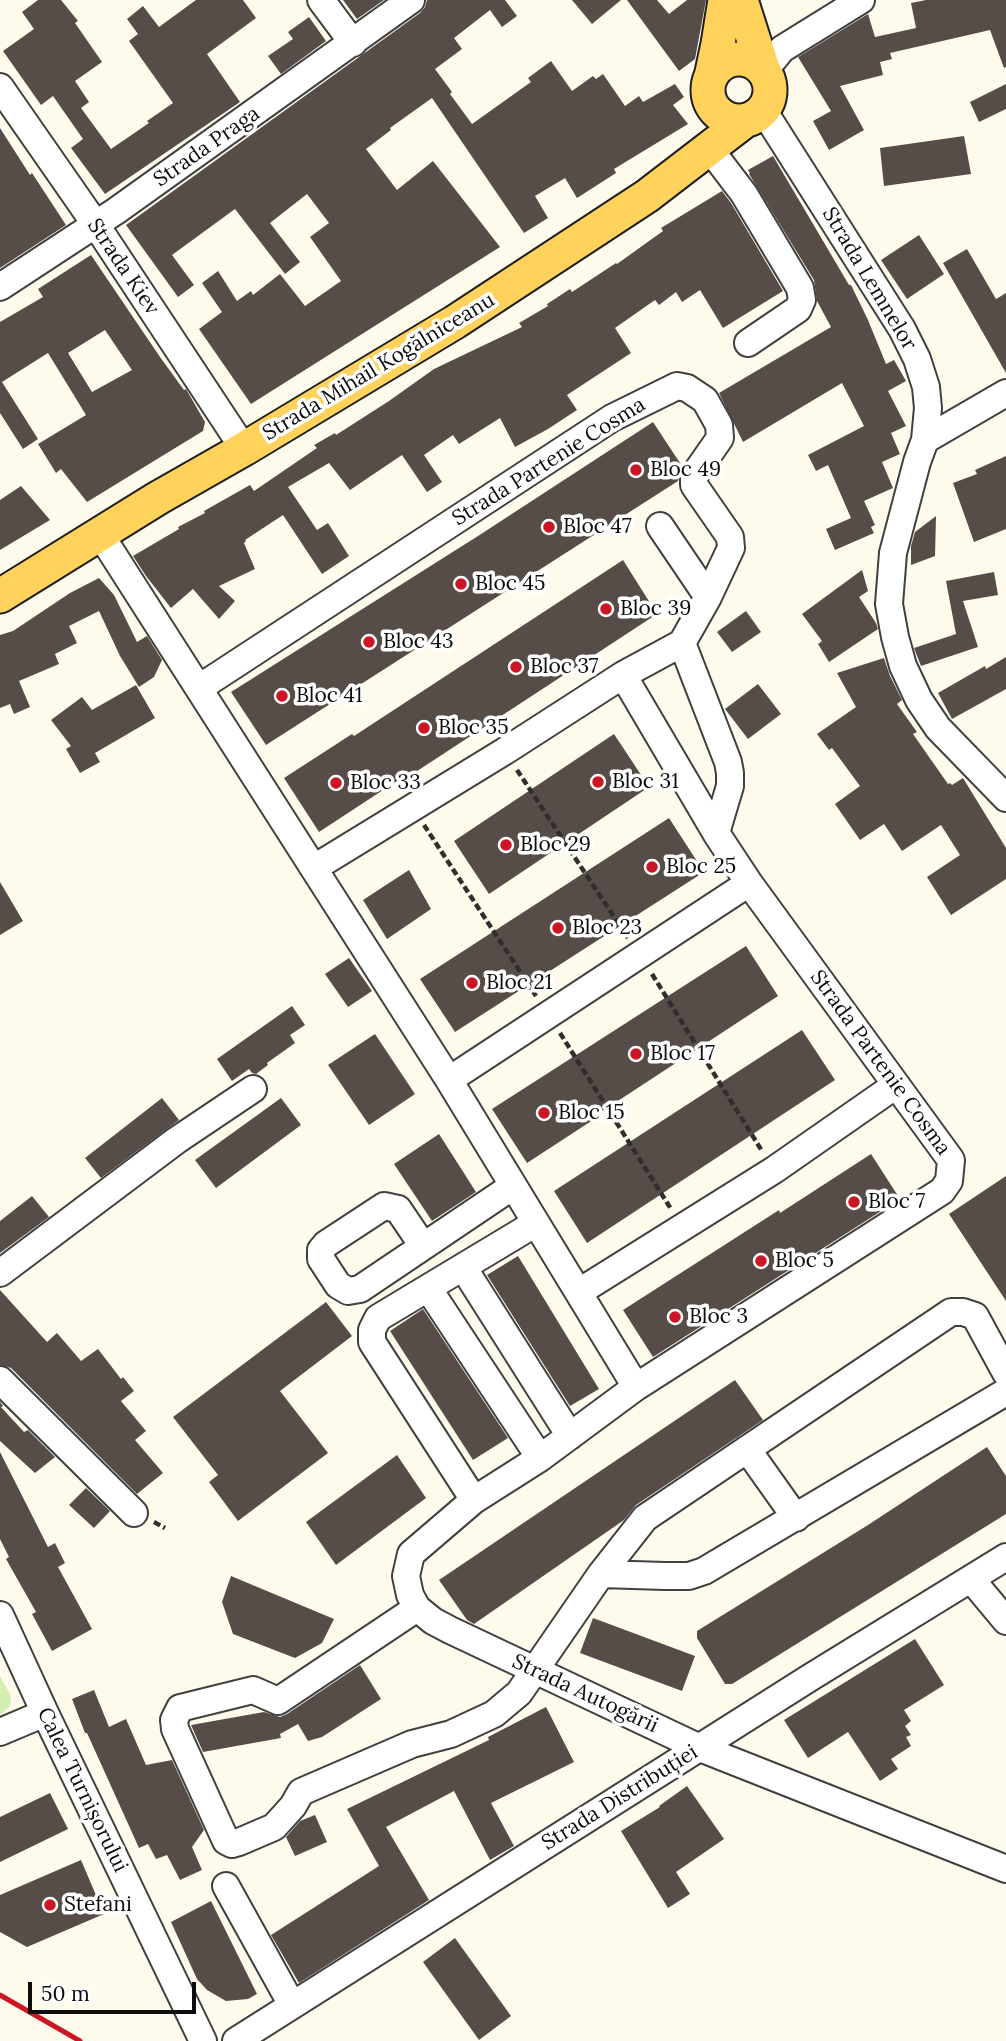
<!DOCTYPE html>
<meta charset="utf-8">
<style>
body{margin:0}
#map{position:relative;width:1006px;height:2041px;overflow:hidden;background:#fffbec;font-family:Lora,serif}
canvas{display:block}
.scale{position:absolute;left:28px;top:1982px;width:168px;height:32px;box-sizing:border-box;border:4px solid #0d0d0d;border-top:0;padding-left:9px;font-size:21px;line-height:24px;white-space:nowrap;color:#0d0d0d;-webkit-text-stroke:5px #fff;paint-order:stroke}
</style>
<div id="map">
<canvas width="1006" height="2041"></canvas>
<div class="scale">50 m</div>
</div>
<script>
const ctx = document.querySelector('canvas').getContext('2d');
ctx.lineJoin = 'round';
function fill(path, color) { ctx.fillStyle = color; ctx.fill(path, 'evenodd'); }
const shape = rows => new Path2D(rows.map(r => 'M' + r).join(''));
function stroke(path, color, width, dash) { ctx.strokeStyle = color; ctx.lineWidth = width; ctx.lineCap = dash ? 'butt' : 'round'; ctx.setLineDash(dash || []); ctx.stroke(path); }
function label(font, color, halo, rows, align = 'center') {
  ctx.font = font + ' Lora,serif'; ctx.lineWidth = 7; ctx.setLineDash([]); ctx.textBaseline = 'middle'; ctx.strokeStyle = halo; ctx.fillStyle = color; for (const [text, x, y, turn = 0] of rows) {
    ctx.save(); ctx.translate(x, y); ctx.rotate((+turn || 0) * Math.PI / 180); ctx.textAlign = isNaN(turn) ? turn : align; if (halo) ctx.strokeText(text, 0, 0); ctx.fillText(text, 0, 0); ctx.restore();
  }
}
fill(shape([
 [0,1676,11,1696,10,1706,0,1715]
]), '#d3eeb1');
fill(shape([
 [38,0,61,0,78,21,75,23,102,62,75,81,89,102,81,108,111,149,149,123,147,121,173,103,129,41,138,34,127,19,143,6,159,27,196,0,243,0,256,18,207,54,240,102,105,194,71,148,83,139,53,96,41,105,3,51,34,29,22,12],
 [343,0,384,0,357,19],
 [427,0,505,0,517,16,502,27,490,10,454,38,462,49,435,69,452,92,450,94,472,124,531,82,528,78,551,61,572,91,593,76,596,79,603,74,625,106,639,96,643,102,675,84,684,97,673,105,688,124,614,169,616,173,577,198,565,178,535,196,548,218,524,233,432,98,390,128,391,130,366,149,397,190,433,161,500,247,251,404,199,329,222,312,202,283,218,271,237,301,251,291,253,295,280,274,305,306,341,281,310,237,329,223,307,194,270,223,300,262,285,274,235,209,172,255,194,285,178,297,126,225,420,13,425,7],
 [572,0,621,0,592,24],
 [627,0,657,0,669,14,687,0,706,0,695,59,679,71],
 [926,0,1006,0,1006,67,1004,68,990,30,890,53,892,59,880,62,883,75,840,86,864,130,829,150,813,121,831,111,798,57,868,14,875,37,916,28,911,3],
 [309,17,326,41,281,74,268,56,293,39,288,32],
 [1006,84,1006,109,979,122,970,102],
 [0,128,30,175,32,173,66,225,0,268],
 [964,136,971,174,884,186,880,148],
 [773,156,849,285,851,285,868,320,886,364,894,360,906,381,888,391,906,426,891,433,900,454,882,462,893,488,864,501,875,525,871,527,874,533,835,550,826,529,851,518,828,465,816,471,808,455,864,426,842,383,743,442,719,393,831,327,817,301,814,280,749,174,750,173,748,170],
 [722,191,731,203,783,291,723,328,700,290,682,302,676,292,659,305,655,300,615,328,631,353,567,395,577,410,548,429,515,447,500,418,459,444,453,435,424,455,442,482,427,492,402,455,350,490,329,463,288,487,317,530,328,523,349,556,322,574,283,515,245,540,246,541,244,543,255,569,219,586,235,601,219,619,193,589,171,608,146,576,133,556,179,529,178,527,205,513,204,511,250,485,254,491,317,448,314,445,335,433,336,435,389,401,434,369,522,327,519,323,548,306,547,304,570,289,572,292,616,263,617,264,663,231,661,228],
 [919,235,944,274,907,299,881,260],
 [967,249,996,299,1006,293,1006,373,943,263],
 [91,255,160,357,184,390,186,389,205,422,203,431,87,502,61,469,56,473,38,444,86,415,48,353,2,382,38,439,23,449,0,413,0,322,43,297,38,289],
 [105,330,132,370,92,392,68,353],
 [653,422,682,466,678,481,266,745,231,692,478,536],
 [1006,456,1006,529,974,542,953,483,977,474,975,470],
 [21,486,50,520,0,550,0,500],
 [936,516,935,556,911,565,911,546,915,532],
 [623,560,657,614,408,777,406,775,319,832,284,778,352,734,354,736],
 [862,570,868,591,859,597,876,623,878,629,829,662,818,644,822,641,802,614],
 [994,572,998,595,963,601,978,647,921,666,914,648,956,634,946,581],
 [99,578,114,595,137,642,147,636,162,660,154,677,139,687,120,656,99,611,69,626,77,643,55,654,59,664,19,681,30,707,14,714,10,704,0,708,0,635,13,631,70,593],
 [746,611,761,632,732,652,717,632],
 [1006,657,1006,689,952,719,938,693,985,666,986,669],
 [884,658,890,676,902,700,897,704,917,732,913,734,948,784,950,783,952,785,963,778,1006,848,1006,879,951,915,927,877,960,855,941,825,902,851,884,824,860,840,835,804,860,786,832,748,829,750,817,734,856,707,837,673],
 [758,684,781,714,748,739,725,709],
 [136,685,155,718,95,753,100,762,80,773,66,749,71,746,51,720,82,697,92,710],
 [614,734,649,787,489,894,454,841],
 [669,818,704,872,455,1032,420,979],
 [409,870,431,909,387,939,363,900],
 [0,882,23,921,0,935],
 [746,946,778,996,595,1116,596,1118,527,1163,492,1109],
 [349,958,372,991,348,1007,325,974],
 [292,1006,305,1025,290,1035,295,1043,267,1063,268,1065,256,1074,252,1073,249,1069,232,1081,217,1059],
 [802,1030,835,1080,587,1243,554,1191],
 [375,1034,415,1094,369,1125,328,1065],
 [162,1098,179,1120,101,1178,85,1158],
 [281,1098,301,1125,216,1188,195,1160],
 [439,1134,476,1192,432,1221,394,1164],
 [871,1154,900,1199,653,1357,623,1310,779,1210,780,1213],
 [1006,1176,1006,1301,949,1214],
 [32,1196,49,1217,0,1253,0,1221],
 [518,1256,599,1389,570,1406,487,1275],
 [0,1290,47,1342,57,1333,81,1361,98,1349,121,1379,123,1377,134,1391,121,1401,146,1431,135,1440,163,1473,137,1494,11,1368,0,1365],
 [326,1302,352,1336,280,1391,328,1453,238,1521,209,1482,218,1475,173,1417],
 [423,1309,508,1438,473,1460,390,1331],
 [735,1380,763,1420,636,1505,624,1520,474,1624,467,1620,439,1580],
 [0,1402,3,1406,1,1407,24,1432,28,1430,55,1457,35,1473,0,1441],
 [987,1447,1006,1476,1006,1514,732,1684,725,1684,697,1638,697,1631,868,1525],
 [0,1452,48,1547,55,1543,65,1563,58,1567,92,1629,52,1651,32,1614,36,1612,6,1559,9,1557,0,1539],
 [397,1455,426,1498,336,1565,306,1522],
 [86,1488,110,1511,94,1528,69,1505],
 [231,1576,334,1619,322,1643,295,1658,233,1634,222,1602],
 [593,1618,695,1656,682,1691,580,1653],
 [915,1639,944,1685,904,1710,911,1721,905,1726,911,1735,906,1737,911,1746,891,1759,898,1769,880,1781,848,1732,808,1758,784,1720],
 [360,1665,381,1699,322,1737,308,1741,298,1724,280,1734,281,1738,203,1752,191,1725,264,1712,280,1717,287,1714],
 [94,1690,109,1727,126,1719,146,1765,172,1760,204,1830,192,1847,202,1870,180,1880,167,1855,156,1859,148,1844,139,1848,87,1733,85,1733,72,1699],
 [546,1707,574,1762,491,1803,514,1846,490,1860,454,1791,386,1827,429,1900,299,1983,271,1935,379,1866,347,1809,489,1740,488,1737],
 [687,1786,724,1839,676,1872,690,1894,668,1908,621,1831,660,1807,659,1806],
 [50,1793,68,1829,0,1862,0,1817],
 [315,1815,327,1842,295,1856,286,1837,300,1821],
 [81,1860,104,1914,27,1947,0,1932,0,1895],
 [211,1901,257,1994,248,1999,226,2001,207,1990,197,1979,171,1922],
 [455,1938,511,2016,479,2040,423,1962]
]), '#564d48');
const minor = shape([
 [321,0,353,43],
 [764,71,782,49,861,0],
 [0,87,96,225,244,449],
 [763,110,902,329,917,359,926,387,928,408,925,440,917,462,893,553,889,604,895,637,903,666,919,700,938,728,1006,798],
 [709,148,744,194,800,288,802,300,798,309,748,343],
 [0,287,116,211,411,0],
 [925,440,1006,393],
 [660,526,708,597],
 [100,534,449,1080,636,1387],
 [623,675,682,643],
 [199,688,612,418,677,386,687,388,705,400,719,425,720,438,697,471,694,478,694,485,730,537,731,548,708,597,682,643,728,762,730,773,730,786,716,833],
 [314,868,505,751,623,675,716,833,749,883],
 [449,1080,749,883,951,1160,949,1181,942,1191,636,1387,540,1458,474,1500,411,1554,406,1576,410,1595,417,1608,433,1621,450,1630,700,1748,1006,1869],
 [423,1246,398,1209,384,1206,326,1244,321,1250,321,1259,338,1285,348,1291,360,1289,513,1186],
 [463,1267,570,1436],
 [0,1273,177,1140,253,1089],
 [428,1288,540,1458],
 [579,1292,774,1170,896,1085],
 [0,1380,134,1513],
 [747,1449,796,1518],
 [474,1500,372,1342,372,1330,378,1318,536,1223],
 [601,1574,665,1576,689,1576,704,1571,1006,1392],
 [971,1579,1006,1621],
 [417,1608,278,1701,253,1690,180,1708,174,1720,175,1729,226,1841,232,1844,239,1842,274,1827,293,1806,301,1792,412,1744,451,1734,494,1714,519,1693,601,1574,645,1518,951,1312,963,1312,975,1316,1006,1373],
 [0,1615,45,1713,203,2041],
 [0,1732,45,1713],
 [226,1886,292,2005],
 [236,2041,811,1677,1006,1557]
]);
const major = shape([
 [741,0,763,69],
 '708 90a31 31 0 1 1 62 0a31 31 0 1 1-62 0Z',
 [711,77,718,44,725,0],
 [0,596,158,498,244,449,455,322,647,196,746,120]
]);
stroke(minor, '#404040', 30);
stroke(major, '#1e1e1e', 37);
stroke(shape([
 [517,770,628,938],
 [424,825,536,996],
 [652,974,762,1151],
 [560,1033,671,1209],
 [154,1522,165,1528]
]), '#2f2f2f', 4.5, [7, 3.5]);
stroke(minor, '#fff', 26);
stroke(major, '#ffd25c', 33);
stroke(shape([
 [0,1995,80,2041]
]), '#cb1625', 5);
for (const [x, y, r, color] of [
 [636,470,7,"#cb1625"],
 [549,527,7,"#cb1625"],
 [461,584,7,"#cb1625"],
 [606,609,7,"#cb1625"],
 [369,642,7,"#cb1625"],
 [516,667,7,"#cb1625"],
 [282,696,7,"#cb1625"],
 [424,728,7,"#cb1625"],
 [598,782,7,"#cb1625"],
 [336,783,7,"#cb1625"],
 [506,845,7,"#cb1625"],
 [652,867,7,"#cb1625"],
 [558,928,7,"#cb1625"],
 [472,983,7,"#cb1625"],
 [636,1054,7,"#cb1625"],
 [544,1113,7,"#cb1625"],
 [854,1202,7,"#cb1625"],
 [761,1261,7,"#cb1625"],
 [675,1317,7,"#cb1625"],
 [50,1905,7,"#cb1625"]
]) { const dot = new Path2D(); dot.arc(x, y, r, 0, 2 * Math.PI); ctx.fillStyle = color; ctx.fill(dot); stroke(dot, '#fff', 2.5); }
label('21px', '#0d0d0d', '#fff', [
 ["Strada Praga",207,147,-35],
 ["Strada Kiev",123,267,56],
 ["Strada Lemnelor",869,279,59],
 ["Strada Mihail Kogălniceanu",379,367,-31],
 ["Strada Partenie Cosma",549,462,-32],
 ["Strada Partenie Cosma",880,1063,54],
 ["Strada Autogării",585,1694,25],
 ["Calea Turnișorului",82,1790,64],
 ["Strada Distribuției",620,1798,-32]
]);
label('21px', '#0d0d0d', '#fff', [
 ["Bloc 49",650,470],
 ["Bloc 47",563,527],
 ["Bloc 45",475,584],
 ["Bloc 39",620,609],
 ["Bloc 43",383,642],
 ["Bloc 37",530,667],
 ["Bloc 41",296,696],
 ["Bloc 35",438,728],
 ["Bloc 31",612,782],
 ["Bloc 33",350,783],
 ["Bloc 29",520,845],
 ["Bloc 25",666,867],
 ["Bloc 23",572,928],
 ["Bloc 21",486,983],
 ["Bloc 17",650,1054],
 ["Bloc 15",558,1113],
 ["Bloc 7",868,1202],
 ["Bloc 5",775,1261],
 ["Bloc 3",689,1317],
 ["Stefani",64,1905]
], 'left');
</script>
